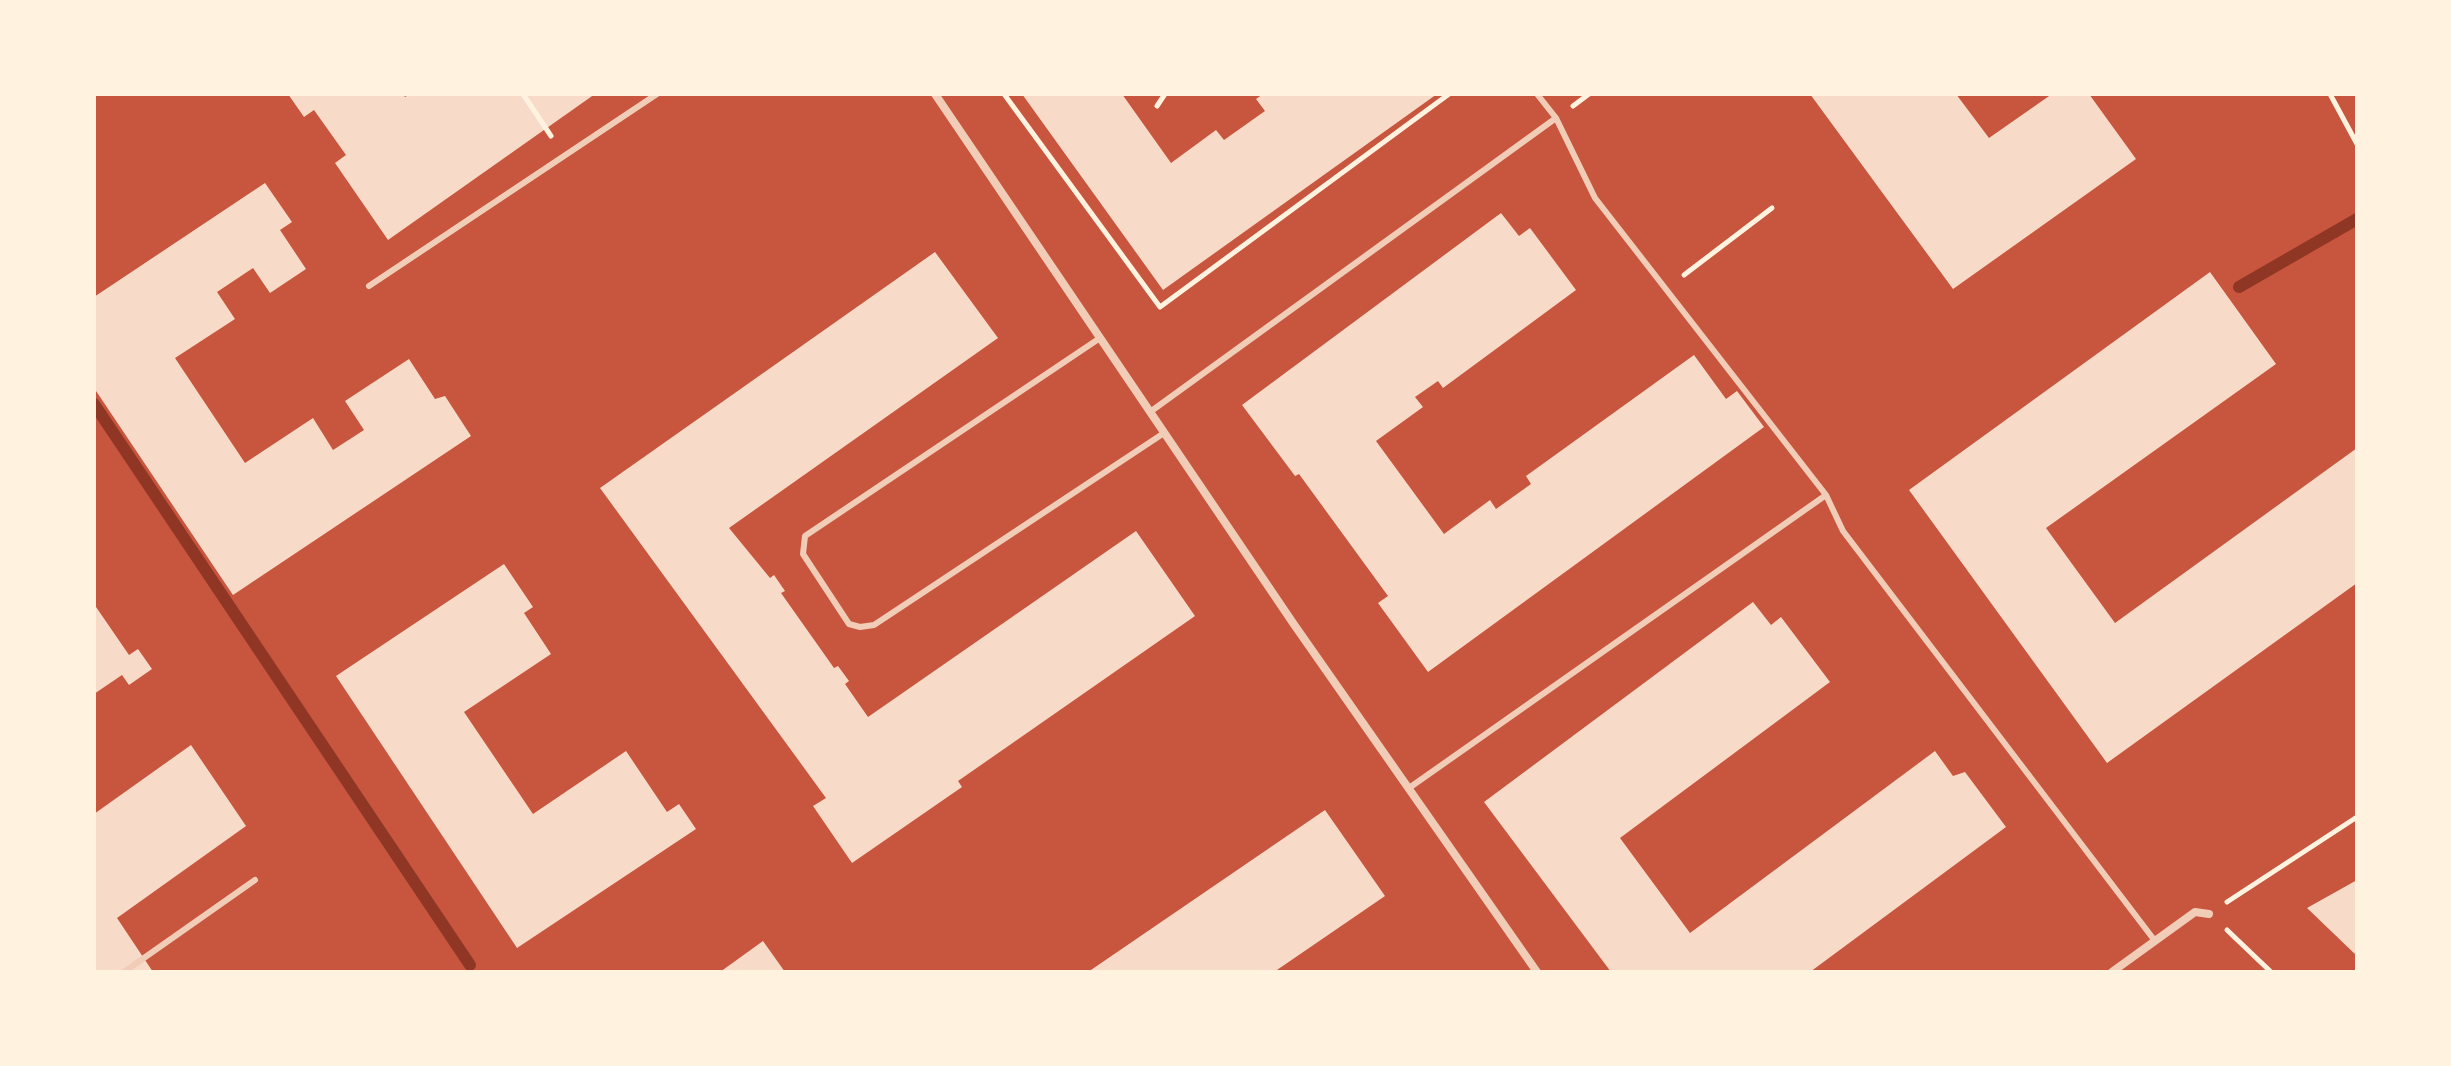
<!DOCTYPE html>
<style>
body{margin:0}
#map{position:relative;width:2451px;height:1066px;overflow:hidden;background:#c8553d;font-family:"Fira Sans",sans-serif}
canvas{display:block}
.frame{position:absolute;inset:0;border:96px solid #fff3e0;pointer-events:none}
</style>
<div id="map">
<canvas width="2451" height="1066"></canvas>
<div class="frame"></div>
</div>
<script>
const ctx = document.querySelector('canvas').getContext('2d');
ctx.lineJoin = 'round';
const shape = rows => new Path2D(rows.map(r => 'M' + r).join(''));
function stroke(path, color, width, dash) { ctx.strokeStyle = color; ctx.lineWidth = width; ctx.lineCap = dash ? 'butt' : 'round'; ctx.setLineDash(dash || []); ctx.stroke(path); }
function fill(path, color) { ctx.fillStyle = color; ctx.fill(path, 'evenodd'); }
stroke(shape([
 [2239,287,2357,219],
 [94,404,470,965]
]), '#8f3625', 12);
fill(shape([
 [288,94,403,94,405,97,410,94,595,94,388,240,335,163,346,155,314,110,304,117],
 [1022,94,1122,94,1171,163,1216,130,1224,140,1265,111,1256,99,1263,94,1437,94,1163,290],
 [1810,94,1956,94,1989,138,2052,94,2089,94,2136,159,1953,289],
 [265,183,292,222,280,230,306,269,270,293,253,268,217,292,235,319,175,358,245,463,313,418,333,450,364,430,345,401,409,359,435,399,445,396,471,436,233,595,94,388,94,297],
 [1501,213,1519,236,1530,228,1576,290,1443,388,1438,381,1415,397,1423,407,1376,441,1444,534,1490,500,1496,509,1531,484,1526,476,1694,355,1726,399,1737,391,1764,427,1428,672,1378,603,1388,596,1299,474,1295,476,1242,405],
 [935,252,998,338,729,528,770,578,774,575,785,591,781,593,834,668,838,666,849,681,845,684,868,717,1136,531,1195,616,958,781,962,787,852,863,813,806,826,798,600,488],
 [2210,272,2276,364,2046,528,2115,623,2357,448,2357,583,2107,763,1909,490],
 [504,564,533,607,524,613,551,654,464,712,533,814,626,751,667,812,679,804,696,829,517,948,336,676],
 [1753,602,1771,625,1781,617,1830,682,1620,838,1690,933,1935,751,1953,776,1965,772,2006,827,1810,972,1611,972,1484,802],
 [94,604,129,655,138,649,152,669,129,685,122,675,94,694],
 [191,745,246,826,117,918,153,972,94,972,94,814],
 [1325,810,1385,896,1274,972,1088,972],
 [2357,880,2357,956,2307,908],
 [763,941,785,972,720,972]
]), '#f7dbc8');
stroke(shape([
 [523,94,551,136],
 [1004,94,1160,307,1449,94],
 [2330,94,2357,144],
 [1157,106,1165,94],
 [1573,106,1589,94],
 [1684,275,1772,208],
 [2227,902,2357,817],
 [2227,930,2271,972]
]), '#fff3e0', 5);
stroke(shape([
 [1537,94,1556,118,1595,198,1826,495,1843,531,2155,941],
 [369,286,657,94],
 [1100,338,805,536,803,554,849,624,860,627,874,625,1164,433],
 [1150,412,1556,118],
 [1409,788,1826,495],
 [124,972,255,880]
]), '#f1ccb7', 6);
stroke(shape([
 [935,94,1293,623,1537,972],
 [2112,972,2195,912,2209,914]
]), '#f1ccb7', 8);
</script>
